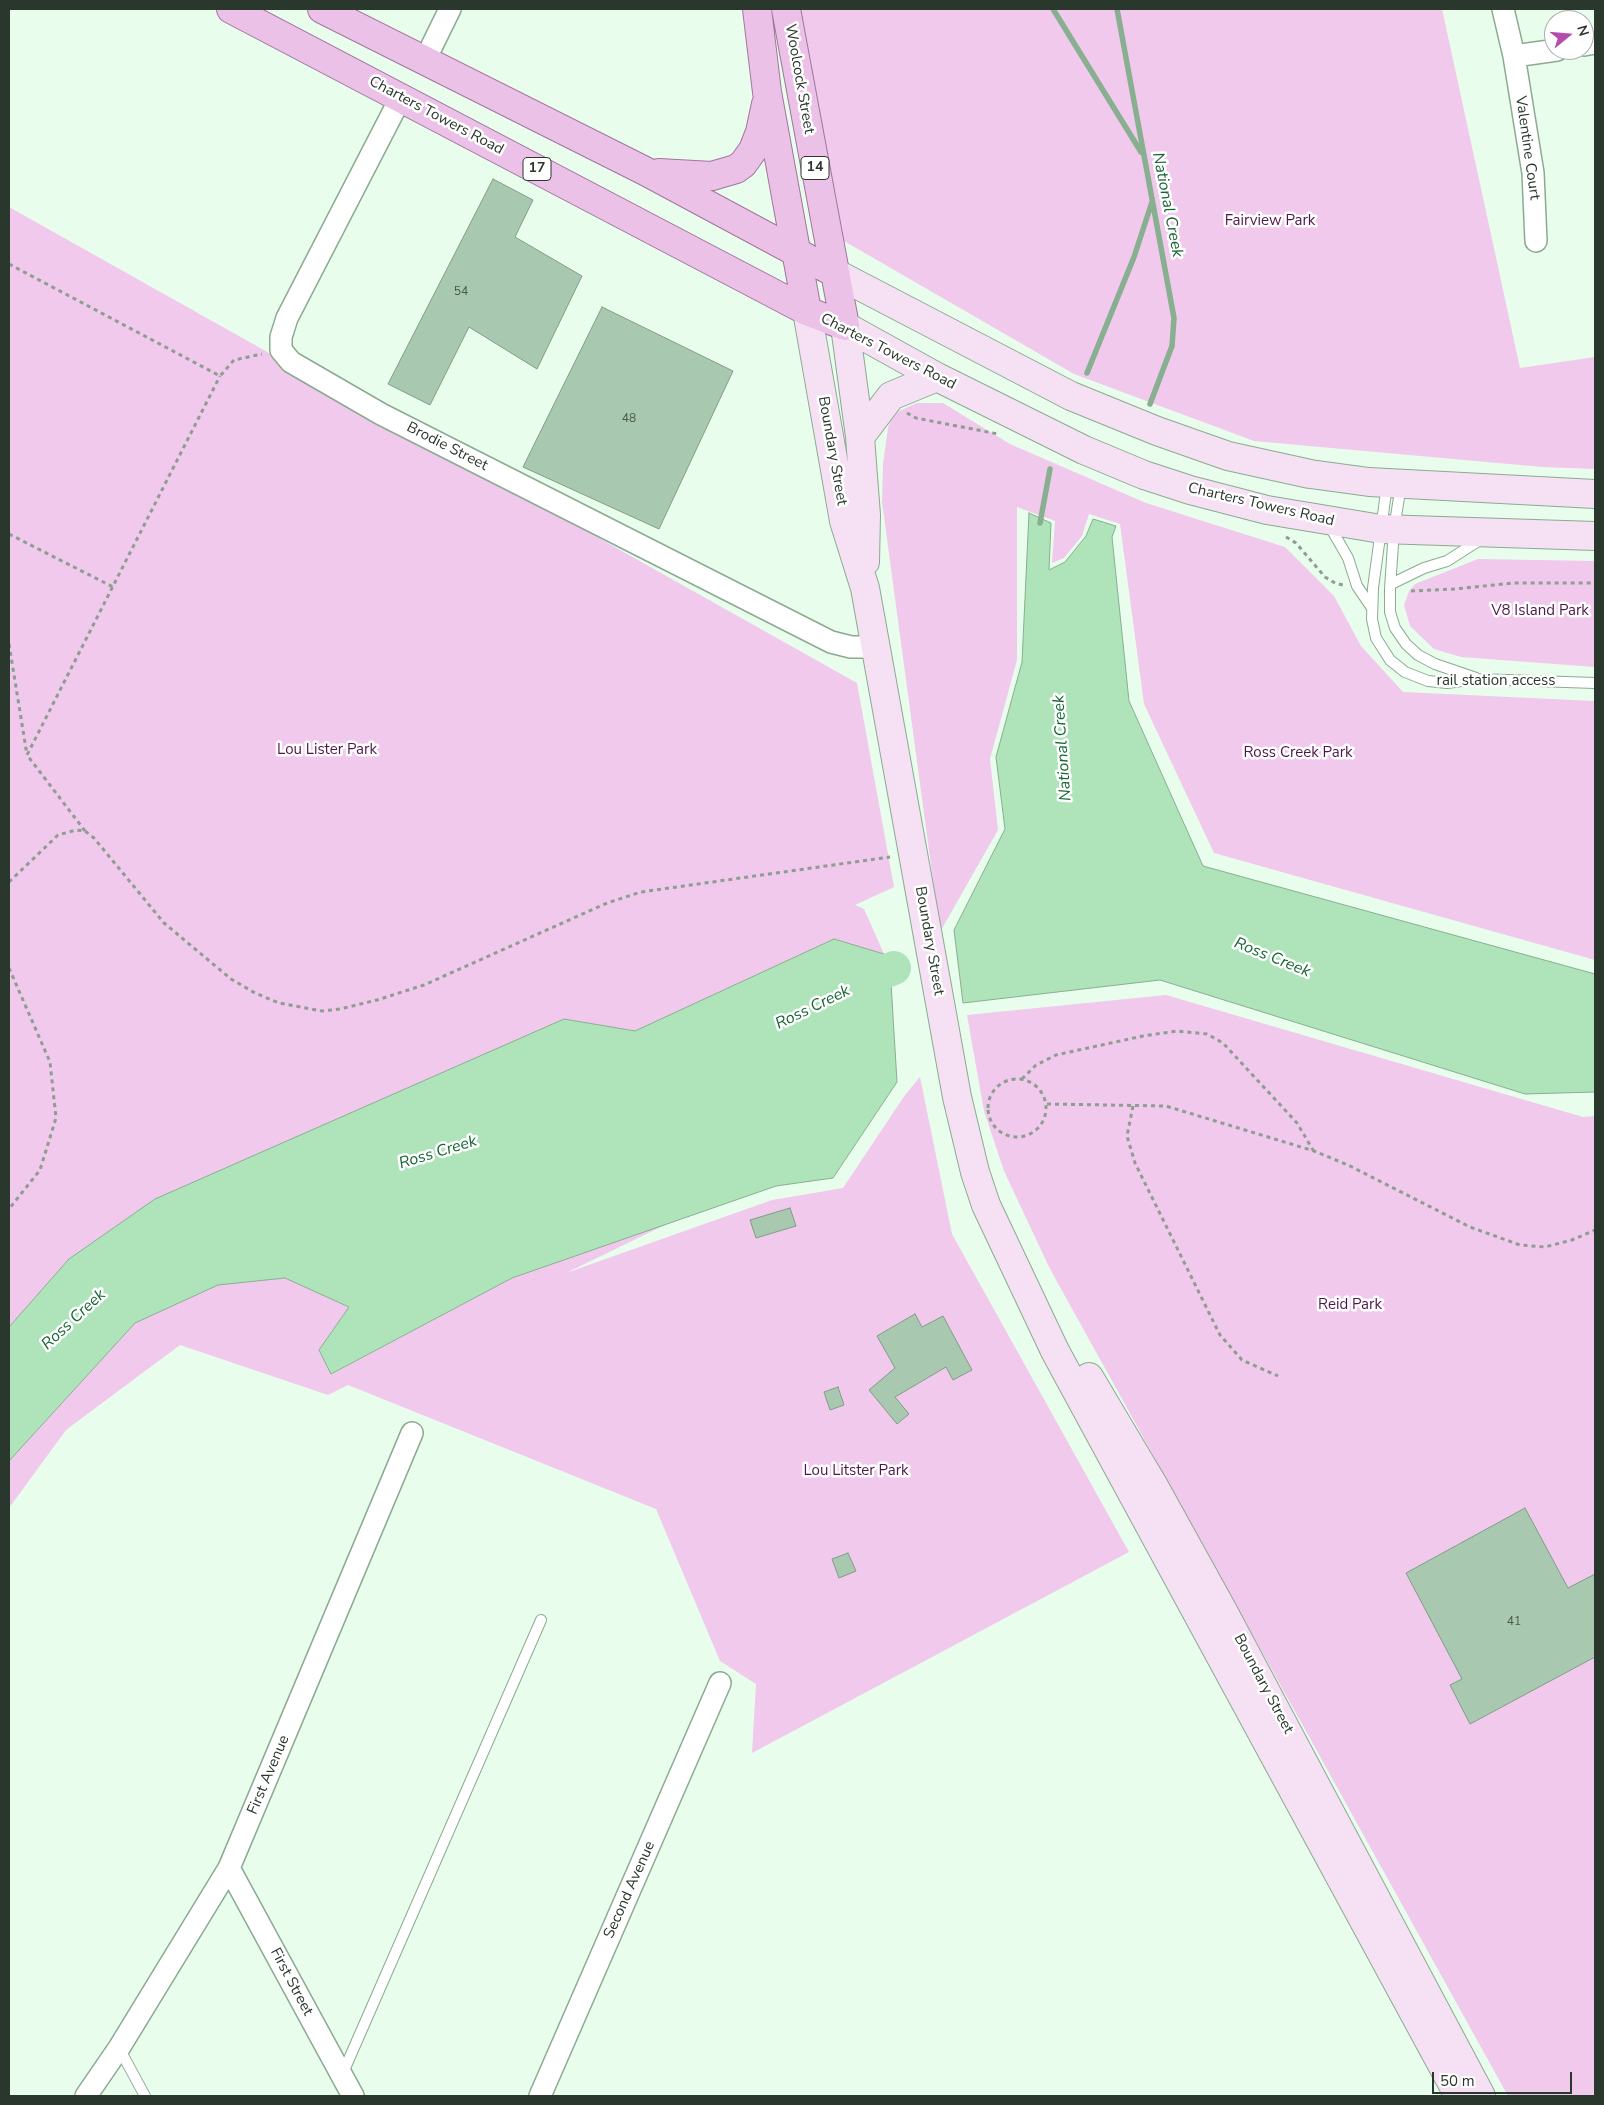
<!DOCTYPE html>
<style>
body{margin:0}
#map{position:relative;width:1604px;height:2105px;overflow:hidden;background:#e9fded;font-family:"Nunito Sans",sans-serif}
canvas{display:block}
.frame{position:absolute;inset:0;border:10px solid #2a372d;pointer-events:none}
.north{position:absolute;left:1544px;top:10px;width:50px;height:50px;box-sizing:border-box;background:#fff;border:1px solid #aaafab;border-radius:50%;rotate:73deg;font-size:14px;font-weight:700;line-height:20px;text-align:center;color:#2a372d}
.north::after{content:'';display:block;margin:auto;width:18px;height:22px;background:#b44bad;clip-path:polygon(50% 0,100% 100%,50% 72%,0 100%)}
.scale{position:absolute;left:1432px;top:2072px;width:140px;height:22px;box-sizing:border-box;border:2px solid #2a372d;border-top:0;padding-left:6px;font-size:15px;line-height:18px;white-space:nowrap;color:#2a372d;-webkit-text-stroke:4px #fff;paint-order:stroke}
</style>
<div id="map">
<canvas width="1604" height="2105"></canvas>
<div class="frame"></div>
<div class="north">N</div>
<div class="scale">50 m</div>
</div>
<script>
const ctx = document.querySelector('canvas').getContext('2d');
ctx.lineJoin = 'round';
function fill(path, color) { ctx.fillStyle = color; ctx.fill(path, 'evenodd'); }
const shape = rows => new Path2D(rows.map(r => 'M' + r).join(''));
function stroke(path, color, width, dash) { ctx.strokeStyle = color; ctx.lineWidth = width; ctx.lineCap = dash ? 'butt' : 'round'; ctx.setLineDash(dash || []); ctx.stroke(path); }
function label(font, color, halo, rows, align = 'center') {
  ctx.font = font + ' "Nunito Sans",sans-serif'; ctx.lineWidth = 5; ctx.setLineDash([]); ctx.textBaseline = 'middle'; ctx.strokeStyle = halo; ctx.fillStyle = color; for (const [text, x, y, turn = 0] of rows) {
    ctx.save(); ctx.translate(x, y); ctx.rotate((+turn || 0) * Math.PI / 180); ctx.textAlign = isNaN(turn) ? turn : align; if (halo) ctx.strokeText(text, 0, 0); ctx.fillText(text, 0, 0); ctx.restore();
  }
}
fill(shape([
 [801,9,1442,9,1520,368,1595,357,1595,469,1542,467,1254,441,1074,374,844,241,804,62],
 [9,207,857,683,894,887,855,905,864,909,884,954,834,939,635,1031,564,1019,155,1199,69,1259,9,1327],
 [917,403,943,403,1010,444,1146,503,1285,547,1334,596,1361,646,1403,692,1595,701,1595,960,1214,853,1144,704,1120,524,1089,514,1082,536,1064,558,1052,563,1055,521,1017,507,1017,660,990,759,998,830,940,932,882,502,883,464,888,428,892,418,899,411],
 [1478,559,1595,561,1595,667,1461,657,1434,649,1410,626,1404,605,1409,591,1415,584],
 [1166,995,1583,1117,1595,1116,1595,2096,1508,2096,1050,1269,1004,1171,984,1111,967,1015],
 [920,1077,952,1234,1129,1552,752,1753,756,1684,720,1661,656,1509,348,1385,328,1395,180,1345,66,1430,9,1508,9,1461,135,1323,218,1285,285,1278,349,1307,319,1350,332,1374,512,1278,669,1223,566,1273,772,1200,843,1188,905,1095]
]), '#f1c9ed');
const water = shape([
 [1029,513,1051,523,1049,570,1065,562,1086,536,1093,519,1116,526,1112,537,1129,701,1203,866,1595,974,1595,1092,1525,1094,1160,980,963,1003,954,930,1005,829,996,757,1022,662,1029,513],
 [834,939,884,954,891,983,897,1082,833,1178,776,1186,512,1278,331,1374,319,1350,349,1307,285,1278,218,1285,135,1323,9,1461,9,1327,69,1259,155,1199,564,1019,635,1031,834,939]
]);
fill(water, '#afe3ba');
stroke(water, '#87af90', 1);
stroke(shape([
 [1053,9,1141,152],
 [1117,9,1174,318,1172,346,1150,404],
 [1087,373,1134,257,1152,202],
 [1040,523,1050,469]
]), '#87af90', 5.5);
stroke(shape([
 [847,990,871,977,894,968]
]), '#afe3ba', 34);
const building = shape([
 [493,179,533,200,515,237,582,276,537,369,469,327,430,405,388,384,493,179],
 [602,307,733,371,659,529,523,467,602,307],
 [790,1208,796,1226,756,1238,750,1220,790,1208],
 [915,1314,922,1327,943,1316,972,1370,953,1380,946,1367,895,1397,909,1414,897,1424,869,1390,895,1368,877,1336,915,1314],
 [838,1387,844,1405,830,1410,824,1392,838,1387],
 [1525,1508,1568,1588,1595,1574,1595,1657,1470,1724,1450,1685,1462,1679,1406,1573,1525,1508],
 [848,1553,856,1571,839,1578,832,1559,848,1553]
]);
fill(building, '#a8c8af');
stroke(building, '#809e86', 1);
const service = shape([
 [1387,485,1373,588,1372,619,1376,638,1390,660,1405,672,1428,681,1447,683,1477,679,1595,683],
 [1401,485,1394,529,1390,589,1390,612,1395,628,1406,644,1418,655,1435,664,1476,678],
 [1329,525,1348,558,1357,586,1372,608],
 [1391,584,1424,568,1447,561,1483,538],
 [119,2048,145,2096],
 [342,2075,541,1620]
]);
const minor = shape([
 [1503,9,1514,56,1533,173,1536,241],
 [1584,45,1595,43],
 [1514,56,1557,50],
 [424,62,450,9],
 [401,97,287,318,281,337,281,350,291,362,381,414,831,642,851,647,875,647],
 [229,1868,353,2096],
 [86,2096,119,2048,229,1868,412,1433],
 [540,2096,720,1683]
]);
const secondary = shape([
 [835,273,1071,396,1157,431,1228,456,1310,474,1369,482,1595,494],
 [807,311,844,521,865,588,957,1097,975,1172,986,1205,1055,1351,1459,2096],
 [845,326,937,377,1084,450,1144,475,1190,490,1267,510,1381,529,1595,536],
 [845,326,860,437,866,515,865,562],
 [860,437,891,396,937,377],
 [1089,1377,1155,1488,1223,1611,1481,2096]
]);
const primary = shape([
 [231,9,807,311,845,326],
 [322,9,645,171,835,273],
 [757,9,767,92,807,311],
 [786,9,845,326],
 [659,173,712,176,736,169,743,164,753,150,760,132,766,104]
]);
stroke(service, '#8baa91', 12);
stroke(minor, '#8baa91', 24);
stroke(secondary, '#8baa91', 30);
stroke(primary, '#a0769d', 30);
stroke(shape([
 [9,264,220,376,234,360,262,354],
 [907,413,916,418,998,434],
 [9,534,113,587],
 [1286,537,1296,543,1325,577,1335,583,1343,585],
 [1411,591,1455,589,1513,583,1595,583],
 [9,644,27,755],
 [85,831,27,755,220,376],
 [9,882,58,835,76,830,85,831,94,838,164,923,231,979,255,993,279,1003,322,1011,340,1009,377,1000,424,985,607,903,641,892,890,857],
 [9,968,50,1062,56,1118,40,1170,9,1209],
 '988 1108a29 29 0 1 1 58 0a29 29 0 1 1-58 0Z',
 [1022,1079,1036,1065,1056,1055,1143,1036,1177,1031,1207,1034,1223,1043,1297,1123,1313,1150],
 [1047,1104,1166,1106,1314,1151,1348,1165,1470,1227,1520,1245,1545,1247,1572,1240,1595,1230],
 [1133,1106,1127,1136,1135,1163,1220,1335,1242,1360,1278,1376]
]), '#8d9d90', 3, [4, 4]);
stroke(service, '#fff', 10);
stroke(minor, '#fff', 21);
stroke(secondary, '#f6e0f4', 28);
stroke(primary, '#ecc1e8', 28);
label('12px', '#4a5b4e', null, [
 ["54",461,292],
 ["48",629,419],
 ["41",1514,1622]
]);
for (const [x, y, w] of [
 [815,168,28],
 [537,169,28]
]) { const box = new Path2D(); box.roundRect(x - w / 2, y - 11.5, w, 23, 4); ctx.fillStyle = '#fff'; ctx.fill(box); stroke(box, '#2a372d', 1); }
label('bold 14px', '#2a372d', null, [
 ["14",815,168],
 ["17",537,169]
]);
label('15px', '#2a372d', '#fff', [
 ["Woolcock Street",799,79,80],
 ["Charters Towers Road",436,116,28],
 ["Valentine Court",1527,148,82],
 ["Charters Towers Road",888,352,27],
 ["Brodie Street",447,447,27],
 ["Boundary Street",832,451,80],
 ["Charters Towers Road",1261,505,13],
 ["rail station access",1496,681],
 ["Boundary Street",929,941,80],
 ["Boundary Street",1263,1684,62],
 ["First Avenue",269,1775,-67],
 ["Second Avenue",630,1890,-66],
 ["First Street",291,1982,62]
]);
label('15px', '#4e174a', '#fff', [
 ["Fairview Park",1270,221],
 ["V8 Island Park",1540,611],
 ["Lou Lister Park",327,750],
 ["Ross Creek Park",1298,753],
 ["Reid Park",1350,1305],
 ["Lou Litster Park",856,1471]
]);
label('italic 16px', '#156433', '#fff', [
 ["National Creek",1167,205,79],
 ["National Creek",1063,748,-94],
 ["Ross Creek",1272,958,22],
 ["Ross Creek",813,1008,-26],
 ["Ross Creek",438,1153,-17],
 ["Ross Creek",74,1320,-43]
]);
</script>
